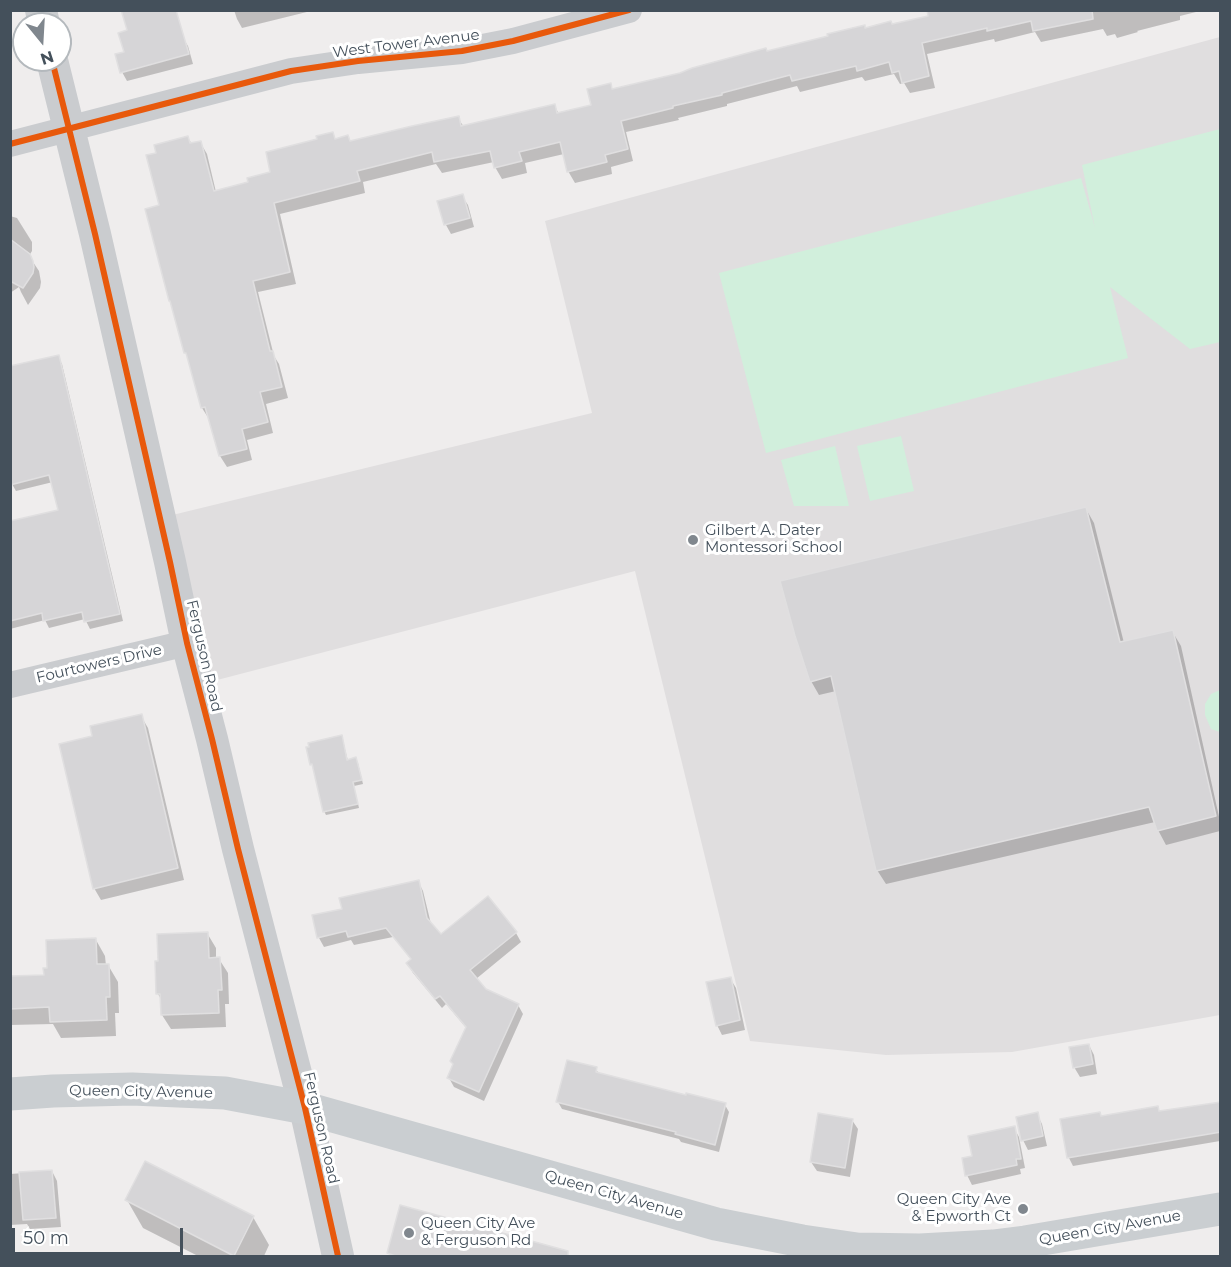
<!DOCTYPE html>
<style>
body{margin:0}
#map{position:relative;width:1231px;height:1267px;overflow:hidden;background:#efeded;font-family:Montserrat,sans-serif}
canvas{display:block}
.frame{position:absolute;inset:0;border:12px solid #44505b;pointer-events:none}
.north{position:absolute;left:12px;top:12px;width:60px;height:60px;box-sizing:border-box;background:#fff;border:2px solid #b4b9bd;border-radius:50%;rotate:162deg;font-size:16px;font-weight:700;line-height:24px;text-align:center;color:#44505b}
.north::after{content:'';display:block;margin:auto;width:21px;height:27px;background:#80878e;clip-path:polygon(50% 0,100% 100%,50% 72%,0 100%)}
.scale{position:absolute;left:12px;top:1228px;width:171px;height:27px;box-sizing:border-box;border:3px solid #44505b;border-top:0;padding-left:8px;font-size:18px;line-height:21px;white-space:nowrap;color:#44505b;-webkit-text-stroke:4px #fff;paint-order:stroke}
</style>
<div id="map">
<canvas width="1231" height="1267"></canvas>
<div class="frame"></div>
<div class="north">N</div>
<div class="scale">50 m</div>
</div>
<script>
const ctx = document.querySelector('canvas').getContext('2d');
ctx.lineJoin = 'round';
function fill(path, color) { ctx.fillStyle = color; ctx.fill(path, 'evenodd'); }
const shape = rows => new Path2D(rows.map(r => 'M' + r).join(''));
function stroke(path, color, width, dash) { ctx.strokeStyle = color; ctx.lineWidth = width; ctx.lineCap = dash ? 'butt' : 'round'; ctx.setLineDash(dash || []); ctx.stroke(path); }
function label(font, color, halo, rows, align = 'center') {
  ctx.font = font + ' Montserrat,sans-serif'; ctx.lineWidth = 6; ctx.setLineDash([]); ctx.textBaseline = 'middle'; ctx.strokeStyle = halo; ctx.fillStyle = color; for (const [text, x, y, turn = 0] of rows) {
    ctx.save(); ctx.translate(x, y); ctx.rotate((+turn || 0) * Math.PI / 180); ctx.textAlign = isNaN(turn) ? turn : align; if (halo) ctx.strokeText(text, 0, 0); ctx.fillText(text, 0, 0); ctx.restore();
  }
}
fill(shape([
 [1220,37,1220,1015,1012,1052,886,1055,750,1041,635,571,198,685,160,518,592,413,545,221]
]), '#e0dedf');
fill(shape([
 [1220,129,1220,342,1190,349,1110,287,1128,358,766,453,719,273,1081,178,1095,228,1082,165],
 [901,436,914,491,870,501,857,446],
 [835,446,849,506,794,506,781,460],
 [1220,690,1220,732,1211,729,1205,715,1205,704,1211,694]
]), '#d1efdc');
fill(shape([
 [234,10,315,10,242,28,237,19],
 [929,10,1204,10,1180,16,1180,20,1137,31,1138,32,1117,38,1115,34,1107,36,1103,29,1041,42,1035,32,995,42,994,39,927,54,935,88,910,93,904,83,900,84,894,74,865,81,862,77,800,92,797,86,727,104,727,106,678,118,679,120,626,132,633,161,611,167,612,174,575,183,568,171,564,154,525,163,527,173,502,179,495,167,494,162,442,173,436,164,363,182,365,193,280,214,296,284,258,292,274,356,279,364,288,398,266,404,273,433,247,440,252,460,227,467,220,456,209,419,202,408,190,359,186,353,161,206,157,154,188,138,192,144,200,142,207,154,216,192,249,183,272,173,318,140,333,134,336,140,351,143,458,118,464,127,554,105,559,114,593,106,610,85,613,90,865,29,892,26,930,17],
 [182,36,188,46,193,64,127,81,122,72,125,53],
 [462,196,468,205,474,227,451,234,446,225,439,202],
 [10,216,17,218,32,242,32,251,29,256,39,271,41,282,40,288,28,305,21,292,19,287,10,293],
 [58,357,62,364,123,621,90,629,85,619,49,628,45,620,10,629,10,523,60,511,53,482,16,491,12,484],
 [1086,509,1094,523,1124,643,1172,631,1181,646,1220,821,1220,831,1166,845,1158,830,1155,822,886,884,877,870,836,691,819,695,811,681],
 [141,716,148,728,184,880,101,900,94,888,94,737],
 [341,737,343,741,348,761,356,759,358,763,363,784,354,786,359,808,326,815,324,811,314,768,311,764,310,748],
 [418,881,423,891,431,924,441,936,516,933,521,942,476,979,485,990,518,1005,523,1014,484,1101,454,1087,449,1078,467,1029,446,1004,442,1008,413,973,408,964,412,960,393,937,354,945,351,940,324,947,319,938,343,910],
 [207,933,216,948,216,959,219,959,228,973,229,1004,225,1004,226,1027,171,1029,162,1015,162,1001,158,994],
 [96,940,105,956,106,966,108,965,118,982,119,1013,115,1013,116,1036,61,1038,53,1024,10,1025,10,978,45,976],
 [730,978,736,988,745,1030,722,1035,717,1025],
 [1089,1045,1094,1055,1097,1074,1080,1077,1074,1067],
 [596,1069,599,1074,725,1105,729,1112,719,1152,681,1142,679,1139,562,1109,558,1102],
 [1220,1103,1220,1141,1073,1166,1069,1158,1062,1120,1100,1113,1102,1117,1157,1108,1160,1112],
 [1037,1114,1042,1124,1047,1146,1028,1150,1023,1140],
 [852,1120,858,1129,850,1177,817,1171,811,1162],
 [1014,1128,1019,1137,1025,1168,1020,1169,1021,1174,972,1185,967,1175,974,1157],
 [52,1171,57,1181,61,1227,30,1229,27,1224,10,1225,10,1174],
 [127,1200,253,1217,269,1245,264,1256,198,1256,143,1228]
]), '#0003');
const building = shape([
 [121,10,176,10,189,54,120,73,115,54,124,52,118,33,127,30,121,10],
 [927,10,1092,10,1093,19,1033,31,1031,21,987,31,987,28,922,43,929,76,902,83,899,71,892,73,889,62,857,71,856,66,792,81,790,75,722,93,722,95,673,106,673,108,621,121,628,149,605,155,607,162,567,172,560,142,519,152,522,161,494,168,490,151,434,162,432,152,357,171,360,181,274,203,290,272,253,281,270,351,273,351,282,387,260,392,268,422,242,429,247,449,219,456,205,407,201,408,186,353,184,353,170,301,169,301,145,209,159,205,146,155,156,153,154,145,188,136,190,143,201,141,214,191,248,182,247,178,270,172,266,152,317,139,316,136,333,132,335,139,348,135,350,141,412,126,459,116,461,126,555,104,557,113,591,105,587,89,611,83,612,89,680,73,692,68,766,48,767,51,828,36,827,34,865,25,865,28,891,21,892,24,928,16,927,10],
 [463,194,470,218,444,225,437,201,463,194],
 [10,239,30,254,33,261,34,267,33,273,23,288,10,281,10,239],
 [59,355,120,614,84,622,82,612,43,621,42,613,10,621,10,521,58,510,49,475,10,485,10,366,59,355],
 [1086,507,1120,642,1173,630,1216,816,1157,831,1149,807,876,871,831,676,810,682,795,636,780,581,1086,507],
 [142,714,178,868,93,889,59,744,92,736,90,726,142,714],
 [342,735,347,760,356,757,362,780,353,782,358,804,323,812,312,764,310,765,306,747,309,747,308,743,342,735],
 [419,880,427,918,441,934,488,896,517,932,470,970,486,989,519,1004,479,1092,447,1078,453,1064,450,1061,466,1027,440,996,435,999,406,963,411,959,386,928,348,937,346,931,317,938,312,915,342,909,339,898,419,880],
 [208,932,209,958,220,957,222,990,218,990,219,1013,161,1015,160,994,156,994,155,961,158,961,157,934,208,932],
 [96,938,97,964,109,964,110,997,106,997,107,1020,50,1022,49,1007,10,1009,10,976,44,975,43,968,47,968,46,940,96,938],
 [731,977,740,1020,716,1026,706,982,731,977],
 [1089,1044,1093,1064,1073,1068,1069,1047,1089,1044],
 [567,1060,597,1067,596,1072,686,1095,686,1093,726,1103,715,1145,675,1134,676,1132,556,1102,567,1060],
 [1221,1102,1221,1132,1067,1158,1060,1119,1100,1112,1101,1116,1158,1106,1159,1111,1221,1102],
 [1038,1112,1043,1136,1021,1141,1016,1117,1038,1112],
 [818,1113,853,1119,845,1168,810,1162,818,1113],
 [1015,1126,1021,1159,1016,1159,1017,1165,965,1176,962,1158,972,1156,968,1136,1015,1126],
 [145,1161,254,1216,234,1256,125,1200,145,1161],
 [52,1170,56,1218,23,1220,19,1172,52,1170],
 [400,1205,568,1251,568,1257,398,1257,387,1253,400,1205]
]);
fill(building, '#d6d5d7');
stroke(building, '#e0dfe0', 1.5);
stroke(shape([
 [10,144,291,71,358,61,462,51,513,41,629,10],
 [10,685,187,643]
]), '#cacccf', 26);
stroke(shape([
 [41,10,44,24],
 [52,60,95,234,170,562,187,643,212,739,238,849,305,1108,338,1256]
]), '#cacccf', 32);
stroke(shape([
 [10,1094,53,1091,132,1089,225,1093,305,1108,716,1224,802,1241,857,1249,920,1250,993,1246,1025,1242,1220,1209]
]), '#caced1', 33);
stroke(shape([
 [52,60,95,234,170,562,187,643,212,739,238,849,305,1108,338,1256],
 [10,144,291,71,358,61,462,51,513,41,629,10]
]), '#e8590c', 6);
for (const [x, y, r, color] of [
 [693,540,6,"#80878e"],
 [1023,1209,6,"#80878e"],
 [409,1233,6,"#80878e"]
]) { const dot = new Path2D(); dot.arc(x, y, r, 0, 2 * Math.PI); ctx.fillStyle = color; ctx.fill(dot); stroke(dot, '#fff', 2); }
label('15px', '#44505b', '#fff', [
 ["West Tower Avenue",406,44,-7],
 ["Ferguson Road",204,656,77],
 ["Fourtowers Drive",99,664,-13],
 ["Queen City Avenue",141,1092,1],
 ["Ferguson Road",321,1128,77],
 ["Queen City Avenue",614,1195,16],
 ["Queen City Avenue",1110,1228,-10]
]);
label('15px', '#44505b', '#fff', [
 ["Gilbert A. Dater",705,531],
 ["Montessori School",705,548],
 ["Queen City Ave",1011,1200,"right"],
 ["& Epworth Ct",1011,1217,"right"],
 ["Queen City Ave",421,1224],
 ["& Ferguson Rd",421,1241]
], 'left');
</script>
